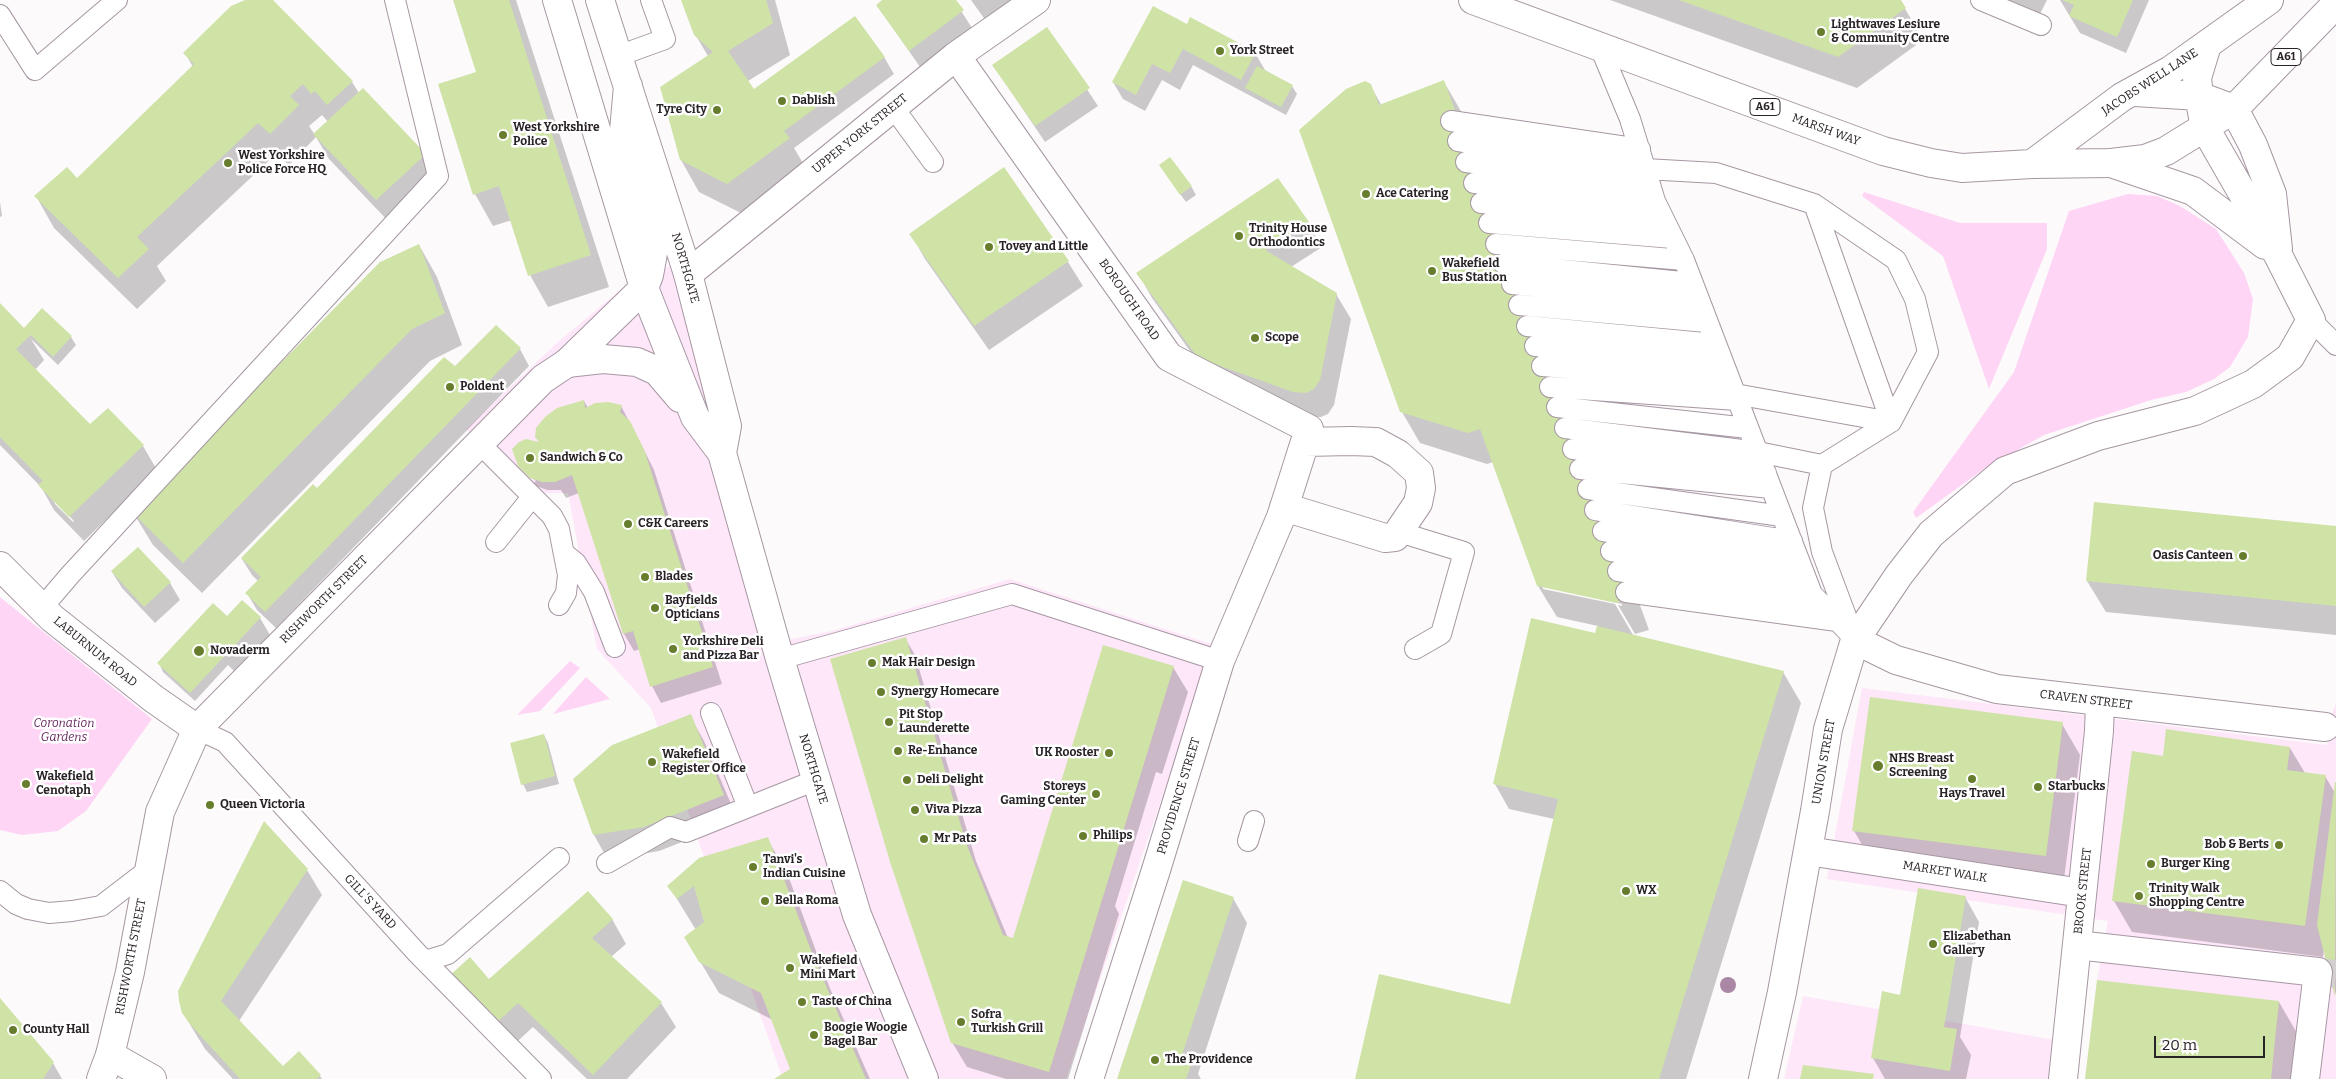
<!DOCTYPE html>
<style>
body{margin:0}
#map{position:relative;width:2336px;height:1079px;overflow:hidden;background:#fdfafc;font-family:Bitter,serif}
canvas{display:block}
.scale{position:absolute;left:2154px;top:1036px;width:111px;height:22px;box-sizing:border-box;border:2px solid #292327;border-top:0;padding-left:6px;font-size:15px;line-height:18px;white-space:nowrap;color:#292327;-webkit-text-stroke:4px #fff;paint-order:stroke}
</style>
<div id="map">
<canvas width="2336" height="1079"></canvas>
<div class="scale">20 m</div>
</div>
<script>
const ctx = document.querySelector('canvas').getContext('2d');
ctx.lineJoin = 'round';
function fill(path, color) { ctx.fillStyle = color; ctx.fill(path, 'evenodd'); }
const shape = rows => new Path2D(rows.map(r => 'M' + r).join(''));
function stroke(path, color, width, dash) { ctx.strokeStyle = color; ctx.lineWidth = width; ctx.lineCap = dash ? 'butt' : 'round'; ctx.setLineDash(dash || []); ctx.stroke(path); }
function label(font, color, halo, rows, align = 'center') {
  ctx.font = font + ' Bitter,serif'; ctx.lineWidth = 5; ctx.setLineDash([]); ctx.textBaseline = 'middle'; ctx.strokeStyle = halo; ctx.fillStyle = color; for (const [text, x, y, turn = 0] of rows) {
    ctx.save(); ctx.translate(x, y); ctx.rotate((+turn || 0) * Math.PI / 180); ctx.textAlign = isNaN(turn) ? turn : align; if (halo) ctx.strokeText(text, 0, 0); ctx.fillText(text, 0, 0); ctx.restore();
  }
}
fill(shape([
 [670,266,787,640,832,631,1010,579,1214,645,1066,1079,783,1079,651,708,597,649,568,493,535,493,466,429,559,341,631,281],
 [1862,688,2327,745,2332,713,2336,703,2336,1079,2085,1079,2097,980,2108,921,1827,879],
 [1803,996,2055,1040,2051,1079,1784,1079]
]), '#fee7f8');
fill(shape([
 [1864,192,1960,223,2047,223,2047,249,1989,389,1943,256,1862,196],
 [2128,194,2157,196,2180,206,2216,229,2244,273,2253,299,2248,337,2230,367,2214,379,2186,392,2151,400,2044,435,1984,469,1916,518,1913,512,2014,372,2069,211],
 [0,597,152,719,86,811,58,831,22,835,0,830],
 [570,661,580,668,540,711,517,715],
 [586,677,610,699,553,714]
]), '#fed5f5');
fill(shape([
 [248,0,271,0,352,82,359,93,425,154,439,179,391,224,329,159,316,137,289,165,276,154,157,266,166,281,137,309,54,228,36,196,77,180,193,67,185,53],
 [322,115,328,122,315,135,309,126],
 [454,0,516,0,609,287,548,307,530,275,512,220,493,226,475,194,478,73],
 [682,0,775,0,790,55,748,81,754,90,884,57,894,74,794,148,807,170,745,215,699,192,681,160,708,56,695,34],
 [884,0,954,0,972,28,920,67,877,5],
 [971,0,1015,0,986,21],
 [1610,0,1900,0,1923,40,1857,88],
 [1999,0,2047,0,2039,16],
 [2060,0,2149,0,2126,53,2080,33],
 [1187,26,1255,53,1265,70,1292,86,1297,94,1286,115,1193,65,1180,90,1162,80,1145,111,1123,99,1113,82],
 [1047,29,1098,106,1045,142,993,65],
 [1444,82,1462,113,1649,630,1635,634,1618,605,1622,606,1622,604,1543,586,1543,589,1615,604,1633,635,1783,672,1801,703,1686,1079,1356,1079,1511,1005,1554,819,1509,809,1495,784,1596,634,1598,626,1557,617,1538,586,1493,462,1487,464,1420,443,1402,412,1370,85,1382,106],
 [1160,166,1191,186,1196,195,1186,202],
 [1003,169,1068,262,1083,286,989,350,925,259,911,234],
 [0,202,2,216,0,217],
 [1307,223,1322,247,1291,267,1336,294,1351,319,1334,405,1328,414,1321,417,1308,417,1213,383,1152,298,1138,273],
 [419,245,437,277,462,345,430,361,202,593,153,545,134,514],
 [0,305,27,333,42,310,71,337,76,345,58,365,31,339,44,360,35,370,90,426,143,446,157,470,84,541,54,510,41,487,0,445],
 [53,499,74,521,73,522,55,504],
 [520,349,529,366,276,628,257,610,247,593,258,581,252,575,242,559,455,368],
 [584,401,588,408,621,406,639,440,654,470,722,684,661,703,652,686,640,649,634,651,624,634,579,493,566,498,561,490,547,490,536,486,523,473,534,483,536,481,520,466],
 [2336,527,2336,635,2106,612,2087,581],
 [138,548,170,583,180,600,155,623,122,588,112,572],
 [227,617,260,618,270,635,235,672,228,665,195,701,163,672,159,663],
 [905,638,915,655,976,861,1008,938,1013,939,1173,667,1188,692,1162,774,1156,772,1115,906,1119,914,1068,1079,1006,1079,967,1067,952,1042],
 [690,716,704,741,738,820,659,851,608,860,594,835,575,779],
 [2062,724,2080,755,2063,887,1872,862,1854,831],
 [544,735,548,743,559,784,527,792,523,784],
 [2290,748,2305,773,2325,776,2335,793,2336,782,2336,995,2324,949,2323,957,2132,932,2114,901,2164,757],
 [767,839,786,870,829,986,870,1079,776,1079,792,1070,773,1020,719,993,686,938,696,930,669,886],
 [307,870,322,895,239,1021,283,1067,320,1076,322,1079,233,1079,205,1049,183,1013],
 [1965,897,1979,922,1960,1037,1971,1055,1966,1079,1885,1079,1873,1058,1901,996],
 [1233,898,1247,923,1198,1074,1201,1079,1118,1079],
 [612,919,626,944,611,957,661,1003,676,1027,627,1079,587,1079,533,1027,507,1051,470,959,489,980],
 [0,1000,53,1063,62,1079,0,1079],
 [2279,1002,2297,1033,2292,1079,2086,1079]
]), '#0003');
fill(shape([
 [245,0,273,0,353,81,327,105,315,91,311,94,303,84,290,96,299,105,270,134,258,123,137,237,149,249,118,278,34,196,67,167,77,178,194,64,183,53,231,6],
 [453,0,509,0,591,255,528,276,499,186,473,195,438,84,476,72],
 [681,0,766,0,773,23,728,51,754,89,855,16,885,57,784,131,790,138,727,184,680,160,660,87,713,52,694,35],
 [882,0,956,0,964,10,909,51,876,5],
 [1679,0,1901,0,1906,8,1838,57],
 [2062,0,2133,0,2117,37,2069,16,2074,5],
 [1153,6,1187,24,1190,17,1256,52,1241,80,1183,49,1170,73,1152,64,1136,95,1112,82],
 [1047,27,1090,88,1035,126,992,65],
 [1257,66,1293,85,1281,107,1245,88],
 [1444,80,1632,598,1616,603,1537,586,1480,429,1468,433,1400,412,1299,130,1346,89,1365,81,1371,84,1379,105],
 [363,88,426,154,376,200,313,134],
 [1170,157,1192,186,1180,195,1159,165],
 [1004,167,1069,261,974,326,909,234],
 [1278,178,1309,222,1265,250,1337,293,1320,380,1314,389,1306,393,1293,392,1198,358,1136,273],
 [419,244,445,313,412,329,183,563,133,513,380,262],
 [0,303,24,328,42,308,72,336,53,357,31,335,16,349,90,424,108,408,144,445,69,517,38,485,43,481,0,437],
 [496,325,521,348,265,612,245,593,261,577,241,558,313,484,317,488,444,357,455,366],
 [584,400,585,408,595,403,608,402,622,405,620,412,630,421,634,429,645,452,713,667,650,687,633,631,623,634,572,475,555,482,542,482,530,478,518,466,512,449,519,442,526,439,539,442,535,437,536,428,545,417,557,408],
 [2094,502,2336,526,2336,606,2086,581],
 [138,547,171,582,144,607,111,571],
 [242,600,261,617,190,693,157,663,213,603,227,616],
 [1531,618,1595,633,1597,626,1784,671,1659,1079,1355,1079,1379,974,1510,1004,1558,799,1493,784],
 [906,637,966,843,1003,935,1013,938,1103,645,1174,666,1049,1072,951,1043,891,865,830,659],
 [1870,697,2063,722,2046,856,1852,831],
 [691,714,724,795,644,827,593,835,573,779,612,745],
 [2166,729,2290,747,2287,770,2326,775,2305,926,2112,901,2132,751,2163,756],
 [544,734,555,776,521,785,510,743],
 [2335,782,2336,782,2335,997,2317,925],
 [264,821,308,869,221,1001,283,1066,299,1051,321,1075,317,1079,240,1079,190,1024,182,1013,179,1001,178,991],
 [768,837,812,953,866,1079,774,1079,790,1069,761,993,699,962,684,937,704,922,694,886,677,899,667,886,699,858],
 [1183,880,1234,897,1181,1058,1192,1062,1186,1079,1117,1079],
 [1918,888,1966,896,1944,1027,1957,1029,1950,1071,1871,1058,1882,991,1900,995],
 [588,891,613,919,592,938,662,1002,593,1075,518,1003,492,1027,448,977,470,957,489,979],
 [2097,980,2279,1001,2271,1079,2085,1079],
 [0,998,54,1062,43,1079,0,1079],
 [1803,1065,1874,1074,1873,1079,1800,1079]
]), '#cfe3a7');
stroke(shape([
 [2318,972,2336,974]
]), '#d3cfd1', 28, [28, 14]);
const lane = shape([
 [1981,0,2041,25],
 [0,15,35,70,117,0],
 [1600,47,1630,119,1655,201,1684,260,1812,594,1851,635],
 [618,56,665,39,651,0],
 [893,107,933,162],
 [1451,121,1640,149],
 [1458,141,1645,169,1716,173,1814,204,1891,422,1822,465,1813,508,1822,552,1855,640],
 [1466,162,1651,187],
 [1474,183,1655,201],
 [1481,203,1662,218],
 [1489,223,1672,238],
 [1496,244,1684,260],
 [1504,264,1692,283],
 [1512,284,1698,302],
 [1519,305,1706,322],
 [2311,320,2336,345],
 [1527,326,1715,344],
 [1535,346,1722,363],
 [1542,366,1730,381],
 [1550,387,1737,400],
 [1735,394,1891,422,1928,352,1915,299,1896,260,1814,204],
 [1557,407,1748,428],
 [1565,428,1758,452,1822,465],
 [480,444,552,516,559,529,568,575,566,593,559,605],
 [1573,449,1766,473],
 [1580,469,1771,488],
 [1588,489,1782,516],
 [1595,510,1792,541],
 [1603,531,1799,560],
 [1399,532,1464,552,1441,634,1415,649],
 [496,542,532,497],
 [1611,551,1806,579],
 [565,554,576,563,594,592,615,647],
 [1618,571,1819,601],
 [1626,592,1837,621],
 [41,609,70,575,438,176,395,0],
 [780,659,1012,594,1220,661],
 [711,713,748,807],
 [197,729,225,742,417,953,541,1079],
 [1248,841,1254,821],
 [607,863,670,827,686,832,816,780],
 [0,891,16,904,28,909,49,913,72,911,101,906,148,870],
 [425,961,448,954,559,858]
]);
const street = shape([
 [956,56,1169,357,1309,429,1281,517,1220,661,1156,870,1089,1079],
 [2135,92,2199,96,2234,109,2253,145,2272,194,2278,249],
 [2111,163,2193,191,2265,245],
 [644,288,695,417,722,453,780,659,857,915,924,1079],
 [567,363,603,359,637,362,657,371,680,398],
 [722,453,727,426,688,274,956,56,1036,0],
 [1284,507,1385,538,1395,537,1418,503,1421,488,1419,473,1398,454,1376,442,1351,441,1305,442],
 [0,566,52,618,154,699,197,729],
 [1855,640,1896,660,1997,689,2325,727],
 [1808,851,2082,893],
 [2077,945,2318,972,2305,1079],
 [110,1055,152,1079],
 [1763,1079,1782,992,1815,811,1828,729,1855,640,1899,575,1931,534,2005,471,2098,436,2195,411,2253,384,2290,357,2311,320,2278,255,2205,128,2199,96,2197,78,2207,45],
 [2063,1079,2099,731,2100,702]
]);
const secondary = shape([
 [557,0,644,288],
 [600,0,688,274],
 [101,1079,110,1055,130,972,160,812,197,729,543,379,567,363,644,288,649,275,655,242,624,131,628,86]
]);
const highway = shape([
 [1473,0,1883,151,1931,163,1962,168,2032,164,2111,163,2145,159,2166,151,2234,109,2336,4],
 [2032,164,2122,97,2171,70,2269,0]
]);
stroke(lane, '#a697a3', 22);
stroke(street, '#a697a3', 30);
stroke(secondary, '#a697a3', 30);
stroke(highway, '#a697a3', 30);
stroke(lane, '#fff', 20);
stroke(street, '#fff', 28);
stroke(secondary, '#fff', 28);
stroke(highway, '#fff', 28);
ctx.fillStyle = '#aa88a5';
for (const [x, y] of [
 [1728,985]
]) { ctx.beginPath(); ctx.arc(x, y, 8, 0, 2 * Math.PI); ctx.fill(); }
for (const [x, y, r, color] of [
 [1821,32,5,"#677d2e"],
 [1220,51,5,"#677d2e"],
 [782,101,5,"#677d2e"],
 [717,110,5,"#677d2e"],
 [503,135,5,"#677d2e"],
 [228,163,5,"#677d2e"],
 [1366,194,5,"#677d2e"],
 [1239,236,5,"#677d2e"],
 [989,247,5,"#677d2e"],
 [1432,271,5,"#677d2e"],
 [1255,338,5,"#677d2e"],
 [450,387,5,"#677d2e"],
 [530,458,5,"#677d2e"],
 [628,524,5,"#677d2e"],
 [2243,556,5,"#677d2e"],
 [645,577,5,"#677d2e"],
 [655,608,5,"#677d2e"],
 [673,649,5,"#677d2e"],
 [199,651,6,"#677d2e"],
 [872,663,5,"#677d2e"],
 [881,692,5,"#677d2e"],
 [889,722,5,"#677d2e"],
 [898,751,5,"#677d2e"],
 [1109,753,5,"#677d2e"],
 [652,762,5,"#677d2e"],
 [1878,766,6,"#677d2e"],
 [1972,779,5,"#677d2e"],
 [907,780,5,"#677d2e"],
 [26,784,5,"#677d2e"],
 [2038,787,5,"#677d2e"],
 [1096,794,5,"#677d2e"],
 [210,805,5,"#677d2e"],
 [915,810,5,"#677d2e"],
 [1083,836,5,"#677d2e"],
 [924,839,5,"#677d2e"],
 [2279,845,5,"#677d2e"],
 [2151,864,5,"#677d2e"],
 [753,867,5,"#677d2e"],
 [1626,891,5,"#677d2e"],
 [2139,896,5,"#677d2e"],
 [765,901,5,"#677d2e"],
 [1933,944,5,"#677d2e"],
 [790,968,5,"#677d2e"],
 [802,1002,5,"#677d2e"],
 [961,1022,5,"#677d2e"],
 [13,1030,5,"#677d2e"],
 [814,1035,5,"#677d2e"],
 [1155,1060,5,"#677d2e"]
]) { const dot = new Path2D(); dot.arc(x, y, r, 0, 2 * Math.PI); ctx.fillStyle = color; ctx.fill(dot); stroke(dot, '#fff', 2); }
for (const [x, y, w] of [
 [2286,57,30],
 [1765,107,30]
]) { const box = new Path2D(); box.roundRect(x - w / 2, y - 8.5, w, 17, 4); ctx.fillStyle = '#fff'; ctx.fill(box); stroke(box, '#292327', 1); }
label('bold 11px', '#292327', null, [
 ["A61",2286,57],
 ["A61",1765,107]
]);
label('bold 12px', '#292327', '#fff', [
 ["Lightwaves Lesiure",1831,25],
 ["& Community Centre",1831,39],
 ["York Street",1230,51],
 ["Dablish",792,101],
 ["Tyre City",707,110,"right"],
 ["West Yorkshire",513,128],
 ["Police",513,142],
 ["West Yorkshire",238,156],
 ["Police Force HQ",238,170],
 ["Ace Catering",1376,194],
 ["Trinity House",1249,229],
 ["Orthodontics",1249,243],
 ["Tovey and Little",999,247],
 ["Wakefield",1442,264],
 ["Bus Station",1442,278],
 ["Scope",1265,338],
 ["Poldent",460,387],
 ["Sandwich & Co",540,458],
 ["C&K Careers",638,524],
 ["Oasis Canteen",2233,556,"right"],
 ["Blades",655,577],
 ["Bayfields",665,601],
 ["Opticians",665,615],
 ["Yorkshire Deli",683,642],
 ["and Pizza Bar",683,656],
 ["Novaderm",210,651],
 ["Mak Hair Design",882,663],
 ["Synergy Homecare",891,692],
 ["Pit Stop",899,715],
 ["Launderette",899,729],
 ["Re-Enhance",908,751],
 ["UK Rooster",1099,753,"right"],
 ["Wakefield",662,755],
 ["Register Office",662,769],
 ["NHS Breast",1889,759],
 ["Screening",1889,773],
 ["Wakefield",36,777],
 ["Cenotaph",36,791],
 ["Deli Delight",917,780],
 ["Storeys",1086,787,"right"],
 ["Gaming Center",1086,801,"right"],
 ["Starbucks",2048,787],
 ["Hays Travel",1972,794,"center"],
 ["Queen Victoria",220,805],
 ["Viva Pizza",925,810],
 ["Philips",1093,836],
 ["Mr Pats",934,839],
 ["Bob & Berts",2269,845,"right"],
 ["Tanvi's",763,860],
 ["Indian Cuisine",763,874],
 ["Burger King",2161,864],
 ["Trinity Walk",2149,889],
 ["Shopping Centre",2149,903],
 ["WX",1636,891],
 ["Bella Roma",775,901],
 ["Elizabethan",1943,937],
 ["Gallery",1943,951],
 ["Wakefield",800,961],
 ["Mini Mart",800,975],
 ["Taste of China",812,1002],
 ["Sofra",971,1015],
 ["Turkish Grill",971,1029],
 ["Boogie Woogie",824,1028],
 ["Bagel Bar",824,1042],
 ["County Hall",23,1030],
 ["The Providence",1165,1060]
], 'left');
label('12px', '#292327', '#fff', [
 ["JACOBS WELL LANE",2150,82,-33],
 ["MARSH WAY",1826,130,20],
 ["UPPER YORK STREET",860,134,-39],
 ["NORTHGATE",685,268,74],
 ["BOROUGH ROAD",1129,300,55],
 ["RISHWORTH STREET",324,600,-45],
 ["LABURNUM ROAD",95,652,39],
 ["CRAVEN STREET",2086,700,7],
 ["UNION STREET",1824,762,-80],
 ["NORTHGATE",813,769,73],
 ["PROVIDENCE STREET",1179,796,-73],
 ["MARKET WALK",1945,872,9],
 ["BROOK STREET",2083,891,-84],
 ["GILL'S YARD",370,902,47],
 ["RISHWORTH STREET",131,957,-79]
]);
label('italic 12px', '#672a5e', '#fff', [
 ["Coronation",64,724],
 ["Gardens",64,738]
]);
</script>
